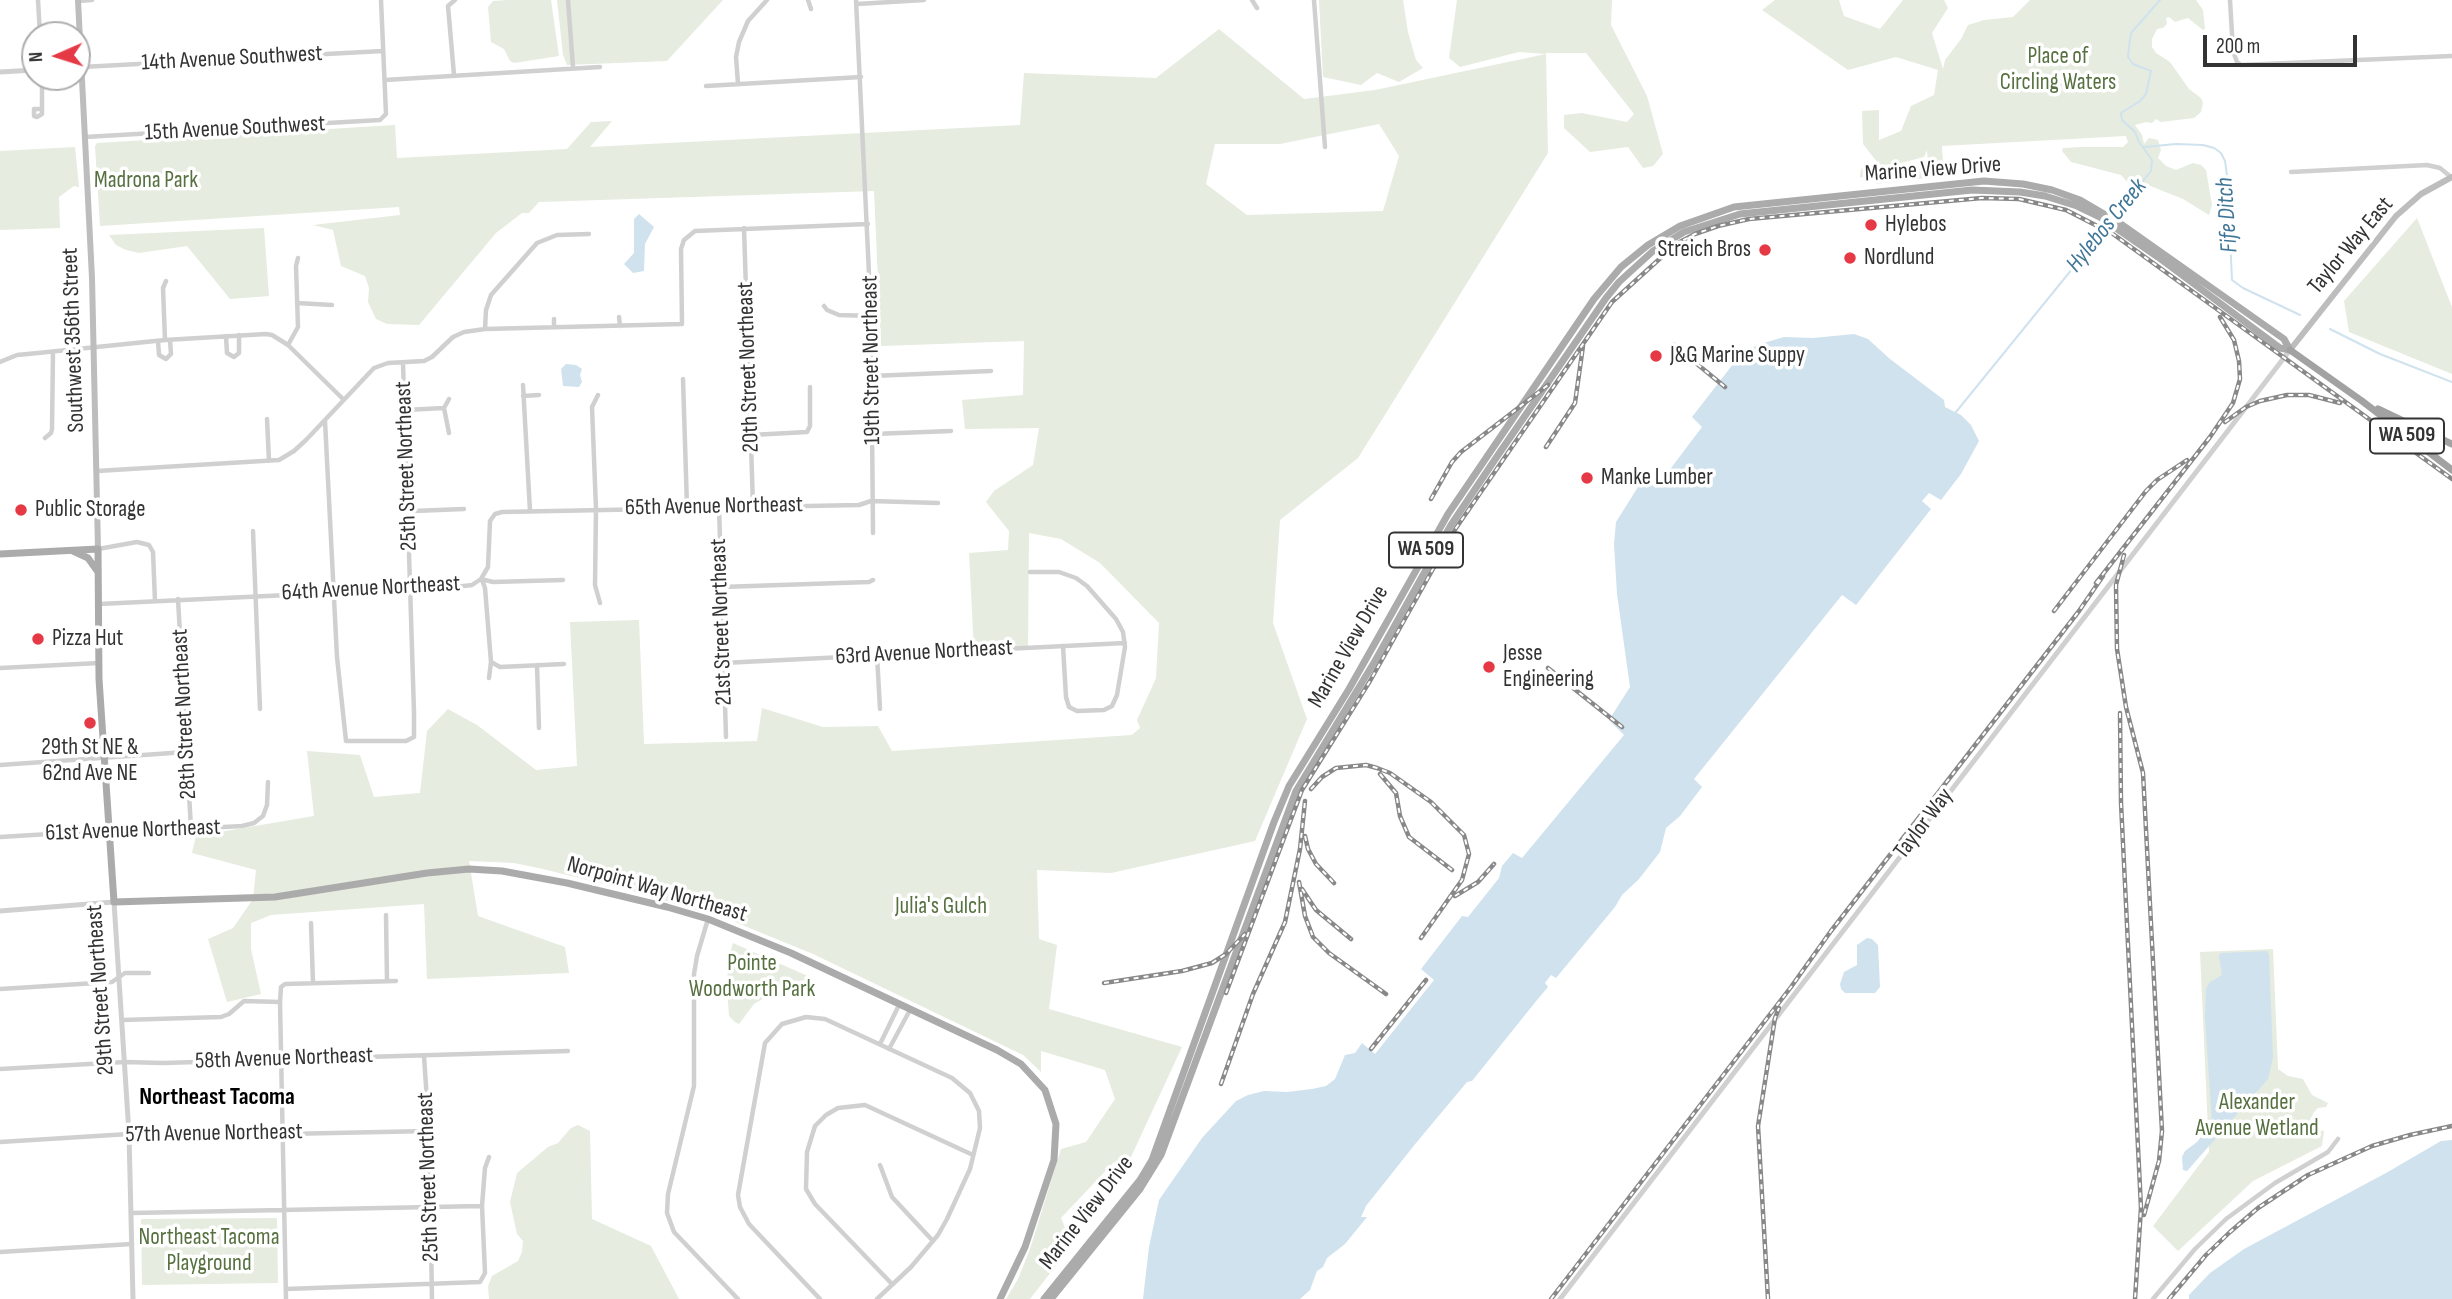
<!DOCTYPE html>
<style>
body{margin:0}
#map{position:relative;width:2452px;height:1299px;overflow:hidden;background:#fff;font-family:"Sofia Sans Condensed",sans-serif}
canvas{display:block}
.north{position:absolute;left:21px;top:21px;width:70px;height:70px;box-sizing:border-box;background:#fff;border:2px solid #adadad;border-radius:50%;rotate:267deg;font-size:19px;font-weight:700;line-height:28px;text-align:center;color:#333}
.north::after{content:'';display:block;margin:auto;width:24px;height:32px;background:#e63946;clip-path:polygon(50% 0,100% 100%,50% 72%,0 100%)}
.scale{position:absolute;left:2203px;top:35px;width:154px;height:32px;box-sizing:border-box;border:4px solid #333;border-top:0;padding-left:9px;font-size:21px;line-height:24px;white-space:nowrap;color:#333;-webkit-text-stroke:5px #fff;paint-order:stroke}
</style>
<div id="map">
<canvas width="2452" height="1299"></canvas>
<div class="north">N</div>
<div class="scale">200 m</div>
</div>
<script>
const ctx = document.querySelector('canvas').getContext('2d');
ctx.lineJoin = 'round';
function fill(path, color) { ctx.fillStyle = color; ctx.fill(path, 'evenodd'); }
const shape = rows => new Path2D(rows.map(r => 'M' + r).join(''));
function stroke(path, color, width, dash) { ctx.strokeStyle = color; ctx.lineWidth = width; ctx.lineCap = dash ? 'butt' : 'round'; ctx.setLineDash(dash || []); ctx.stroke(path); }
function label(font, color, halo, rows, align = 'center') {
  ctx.font = font + ' "Sofia Sans Condensed",sans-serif'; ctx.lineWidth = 7; ctx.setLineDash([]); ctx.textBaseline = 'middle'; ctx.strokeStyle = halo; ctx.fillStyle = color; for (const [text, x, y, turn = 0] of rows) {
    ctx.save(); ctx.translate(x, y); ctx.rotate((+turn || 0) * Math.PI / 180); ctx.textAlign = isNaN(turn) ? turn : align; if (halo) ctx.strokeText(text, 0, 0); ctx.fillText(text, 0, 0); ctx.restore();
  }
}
fill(shape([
 [507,0,551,0,559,56,514,63,510,61,504,49,491,42,488,7,493,1],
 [557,0,723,0,667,61,567,65,563,55],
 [1319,0,1403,0,1408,32,1416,60,1423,68,1399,82,1377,73,1361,85,1323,77],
 [1457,0,1612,0,1611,25,1647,96,1663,154,1653,166,1643,168,1628,147,1590,152,1564,128,1564,115,1582,113,1627,122,1634,114,1586,53,1546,53,1548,153,1358,458,1280,520,1273,623,1307,719,1255,841,1111,873,1037,870,1039,939,1057,945,1049,1009,1182,1047,1125,1170,1114,1162,1061,1218,1072,1245,1030,1299,1006,1299,1018,1279,1030,1249,1061,1149,1086,1142,1115,1099,1105,1070,1041,1051,1041,1072,1023,1055,813,954,730,920,640,893,543,869,514,863,469,861,478,916,565,947,569,973,427,979,424,904,271,915,251,923,251,949,261,994,227,1002,208,939,233,928,249,905,253,899,256,870,192,853,196,836,314,816,307,751,360,755,374,797,420,793,427,731,448,709,477,725,536,770,577,766,570,622,639,620,644,744,757,741,762,708,823,727,878,726,892,751,1132,735,1140,728,1137,720,1156,678,1159,623,1100,563,1061,539,1029,533,1028,648,974,651,969,553,1008,550,1009,531,986,502,994,491,1033,465,1039,428,965,429,962,400,1023,395,1024,341,881,346,874,191,539,202,529,213,522,213,496,233,419,325,387,324,376,319,368,302,369,288,365,276,341,266,333,230,313,225,400,215,399,207,100,226,95,146,97,143,395,125,397,158,567,149,591,122,612,121,590,147,1020,125,1024,73,1156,78,1219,29,1304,99,1375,90,1546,54,1519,52,1460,67,1449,58],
 [1379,124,1399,156,1383,211,1247,215,1206,184,1215,144,1280,144],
 [1775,0,1839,0,1844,16,1880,29,1903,0,1944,0,1948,8,1932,33,1943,69,1945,60,1961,39,1968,25,1984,20,2013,17,2030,0,2196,0,2203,10,2205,29,2203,30,2188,18,2175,22,2169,17,2166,18,2167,24,2163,28,2157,29,2152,39,2152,47,2156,53,2170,62,2189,89,2201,98,2203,103,2201,112,2194,118,2161,122,2156,119,2152,123,2146,122,2135,125,2142,135,2144,144,2149,138,2158,140,2161,150,2158,158,2166,166,2176,170,2193,163,2201,165,2206,170,2212,205,2209,215,2183,199,2148,185,2130,185,2121,175,2071,162,2062,151,2063,148,2082,147,2123,147,2128,142,2126,136,1942,146,1944,176,1875,184,1896,174,1900,167,1928,163,1927,150,1924,157,1897,164,1875,179,1860,177,1861,169,1877,162,1863,144,1862,111,1879,110,1879,140,1901,131,1911,106,1934,95,1938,70,1896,57,1848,70,1762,10],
 [75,147,79,187,74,186,59,197,60,228,0,230,0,151],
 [2417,218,2452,307,2452,374,2349,332,2344,301],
 [264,228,269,296,230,299,187,246,139,253,126,250,116,245,109,235],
 [733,943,810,977,809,984,778,990,754,1004,739,1024,735,1022,729,1016,727,989,728,960],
 [2273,949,2278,1069,2288,1076,2303,1079,2312,1095,2328,1103,2326,1107,2318,1108,2314,1112,2305,1130,2311,1129,2324,1131,2322,1146,2253,1181,2178,1251,2153,1226,2209,1152,2200,952],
 [578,1125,590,1131,592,1219,651,1246,679,1299,489,1299,488,1286,492,1276,518,1261,522,1252,523,1241,517,1234,510,1202,517,1173,548,1147,558,1143,571,1128],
 [277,1218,278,1283,142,1285,141,1219]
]), '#e6ecdf');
fill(shape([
 [639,214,654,227,645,244,644,271,633,273,624,264,634,253,634,219],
 [1854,334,1868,339,1890,359,1944,400,1945,407,1961,415,1971,425,1979,441,1961,474,1941,500,1929,493,1922,501,1931,509,1856,605,1842,595,1694,779,1702,787,1680,816,1666,828,1660,852,1639,879,1622,895,1615,907,1556,978,1551,975,1545,983,1548,987,1537,1000,1472,1081,1467,1082,1416,1143,1366,1206,1361,1217,1367,1217,1345,1244,1327,1258,1323,1267,1317,1271,1310,1290,1300,1299,1143,1299,1149,1247,1159,1200,1202,1138,1236,1101,1248,1095,1264,1091,1287,1092,1312,1089,1326,1086,1335,1079,1345,1055,1355,1053,1362,1043,1375,1054,1434,980,1421,969,1462,916,1468,917,1499,878,1502,866,1513,853,1522,858,1624,735,1609,720,1630,687,1617,594,1614,544,1616,522,1643,479,1656,488,1702,427,1692,417,1737,359,1757,345,1784,337,1813,338],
 [566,364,576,365,582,369,580,375,582,382,579,387,563,386,561,369],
 [1867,938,1872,939,1878,945,1880,987,1875,993,1845,993,1841,989,1840,984,1844,972,1857,965,1857,945],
 [2267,951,2269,955,2273,1057,2268,1079,2187,1171,2183,1170,2182,1157,2185,1151,2197,1142,2212,1123,2205,1017,2206,989,2210,982,2222,975,2219,956,2221,953],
 [2452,1140,2452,1299,2189,1299,2189,1295,2210,1273,2244,1249,2386,1173,2441,1141]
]), '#cfe2ee');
stroke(shape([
 [2144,147,2176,144,2203,145,2214,148,2221,153,2225,161,2227,175,2232,280,2243,288,2300,315],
 [2115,216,2151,171,2152,160,2139,142,2135,132,2122,120,2121,113,2140,101,2146,94,2151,71,2133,64,2128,57,2129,47,2131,33,2160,0],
 [2330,329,2380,354,2452,382],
 [1956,412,2107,226]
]), '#cfe2ee', 2);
stroke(shape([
 [38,0,40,35],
 [568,0,573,67],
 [808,0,811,9],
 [856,0,871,316,873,533],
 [1252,0,1257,8],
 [1314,0,1325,147],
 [2230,0,2233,51,2237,62,2241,65,2452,56],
 [78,1,92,0],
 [857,4,924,0],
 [82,67,383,51],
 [454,75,448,6,455,0],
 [385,80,600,67],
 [738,84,736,57,739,42,748,21,767,0],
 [706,86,861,77],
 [41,109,34,109,34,116,37,117,42,114,42,77],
 [85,137,380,120,386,114,381,0],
 [2291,172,2427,165,2440,168,2451,177],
 [744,228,753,506],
 [297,303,332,305],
 [824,306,827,310,839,315,871,316],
 [619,317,620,326],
 [554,327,554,319],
 [485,329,486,310,491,295,537,243,557,235,589,234],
 [226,336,227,353,234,357,239,353,239,335],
 [165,340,163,288,166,281],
 [158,341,159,355,166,359,171,354,170,340],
 [288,345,298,327,296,266,298,258],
 [0,362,17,355,38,353,165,340,266,334,272,335,288,345,343,399],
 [872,376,991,371],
 [683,379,687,507],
 [523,385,530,511],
 [598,395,592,407,596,509,595,585,600,603],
 [523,396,539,395],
 [449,399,444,408,449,433],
 [405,410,444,408],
 [267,419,269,461],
 [325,421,337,657,346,741,406,741,414,737,414,712,403,363],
 [873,434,951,431],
 [751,435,807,432,810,426,810,387],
 [45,438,51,433,52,429,53,352],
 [97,471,279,460,294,451,306,440,374,368,388,363,424,361,432,357,453,337,464,332,485,329,682,324,681,249,684,240,695,231,868,224],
 [719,506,726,737],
 [410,514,414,511,464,509],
 [253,531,260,709],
 [98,549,137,542,149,545,153,552,155,601],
 [1030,572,1059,572,1076,578,1087,586,1116,619,1123,632,1125,647,1117,695,1112,706,1104,710,1077,711,1069,707,1066,697,1063,646],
 [481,579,488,567,490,521,495,514,502,512,859,505,871,501,938,503],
 [482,580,485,588,491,662,489,678],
 [721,587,869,582,873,580],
 [178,599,191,829],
 [99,604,456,587,472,585,481,579,493,582,563,580],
 [877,655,880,709],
 [491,662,500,667,564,664],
 [723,663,1125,643],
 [537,665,539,728],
 [0,668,99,663],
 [0,765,186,752],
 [0,837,99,831,116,833,242,826,254,823,263,816,267,805,268,782],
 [386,915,387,981],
 [708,919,697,956,694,974,694,1086,668,1194,667,1213,674,1232,738,1299],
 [311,923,313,983],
 [0,989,112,982,125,973,149,973],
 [122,1020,221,1017,229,1014,244,1001,280,1002],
 [880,1044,899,1005],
 [889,1049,910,1010],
 [424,1056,429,1131,432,1299],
 [0,1069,125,1062,163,1063,568,1051],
 [0,1142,129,1134,141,1137,429,1131],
 [880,1165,892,1197,933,1241],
 [132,1213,482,1206],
 [0,1252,132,1244],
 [892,1284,815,1204,806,1189,807,1152,815,1126,826,1115,838,1108,865,1105,973,1155],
 [286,1289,480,1282,485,1273,482,1206,485,1168,489,1157],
 [286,1299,280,1002,281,987,285,984,396,981],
 [820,1299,749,1224,740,1207,738,1195,765,1043,782,1024,806,1017,825,1019,952,1078,970,1093,979,1111,980,1128,970,1169,947,1219,938,1235,911,1267,877,1299],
 [2153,1299,2195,1249,2226,1219,2275,1183,2328,1152,2338,1139]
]), '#d0d0d0', 4.5);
stroke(shape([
 [0,72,35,70],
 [0,911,114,902,129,1134,133,1299],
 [1560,1299,2290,350]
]), '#d0d0d0', 5);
stroke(shape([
 [78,0,92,278,98,549],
 [2290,350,2396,216,2421,194,2452,177]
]), '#bdbdbd', 6);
stroke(shape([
 [73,551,88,558,98,572],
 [0,554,98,549,99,679,114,902,275,897,427,873,469,869,502,871,567,883,667,907,708,919,791,953,997,1050,1021,1064,1045,1090,1056,1124,1054,1160,1025,1247,1000,1299],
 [1044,1299,1140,1180,1152,1160,1274,822,1289,786,1349,689,1448,514,1594,299,1621,267,1648,245,1680,226,1734,207,1984,181,2023,184,2052,190,2080,200,2121,224,2284,339,2290,350],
 [1051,1299,1140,1189,1161,1155,1296,791,1375,661,1451,525,1496,458,1606,298,1619,282,1653,251,1684,232,1740,214,1972,190,2020,192,2045,196,2077,206,2100,217,2158,257,2280,348,2290,350]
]), '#ababab', 7);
stroke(shape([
 [2290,350,2362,401,2452,470],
 [2378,409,2452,444]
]), '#a2a2a2', 7);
const rail = shape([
 [1674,345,1725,387],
 [2225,422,2246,407,2260,401,2287,395,2309,395,2340,403],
 [1546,447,1575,403,1583,346],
 [1431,499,1452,462,1461,452,1548,385],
 [2124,555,2116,585,2117,649,2126,707,2143,773,2162,1131,2159,1161,2144,1215],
 [2096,583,2210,437,2233,403,2240,379,2239,361,2234,340,2220,317],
 [2054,611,2146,491,2157,480,2187,460],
 [1548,668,1622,727],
 [2120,713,2121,803,2141,1208,2135,1299],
 [1380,774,1396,793,1400,816,1409,837,1452,870],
 [1311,789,1322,777,1336,768,1366,765,1377,768,1390,773,1431,802,1464,835,1469,854,1462,880,1421,938],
 [1305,836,1308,849,1316,864,1334,883],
 [1299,882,1305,916,1313,937,1329,953,1386,994],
 [1302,889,1316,910,1351,939],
 [1455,896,1478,882,1494,864],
 [1104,983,1182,971,1212,963,1226,954,1245,934],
 [1226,993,1302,790,1370,681,1456,528,1612,302,1676,244,1695,234,1718,226,1749,219,1982,198,2019,199,2066,210,2113,234,2452,479],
 [1371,1049,1426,980],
 [1221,1084,1253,994,1285,922,1300,849,1305,801],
 [1551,1299,1791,987,1831,931,2079,611,2103,576],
 [1768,1299,1758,1126,1775,1018,1779,1008],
 [2169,1299,2206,1255,2230,1232,2258,1208,2308,1175,2372,1146,2410,1135,2452,1126]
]);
stroke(rail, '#888', 4.5);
stroke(rail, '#fff', 2, [5]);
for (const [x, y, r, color] of [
 [1871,225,7,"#e63946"],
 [1765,250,7,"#e63946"],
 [1850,258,7,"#e63946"],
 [1656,356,7,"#e63946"],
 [1587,478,7,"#e63946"],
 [21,510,7,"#e63946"],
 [38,639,7,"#e63946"],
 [1489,667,7,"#e63946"],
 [90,723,7,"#e63946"]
]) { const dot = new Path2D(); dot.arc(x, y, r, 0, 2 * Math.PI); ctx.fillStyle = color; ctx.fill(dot); stroke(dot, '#fff', 2.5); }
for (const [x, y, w] of [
 [2407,436,74],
 [1426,550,74]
]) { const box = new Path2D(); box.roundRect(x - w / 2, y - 17.5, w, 35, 5); ctx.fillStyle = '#fff'; ctx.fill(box); stroke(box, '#333', 2); }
label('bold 21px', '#333', null, [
 ["WA 509",2407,436],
 ["WA 509",1426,550]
]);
label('23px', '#56703f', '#fff', [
 ["Place of",2058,57],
 ["Circling Waters",2058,83],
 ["Madrona Park",146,181],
 ["Julia's Gulch",941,907],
 ["Pointe",752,964],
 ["Woodworth Park",752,990],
 ["Alexander",2257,1103],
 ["Avenue Wetland",2257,1129],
 ["Northeast Tacoma",209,1238],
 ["Playground",209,1264]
]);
label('23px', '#333', '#fff', [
 ["14th Avenue Southwest",232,59,-3],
 ["15th Avenue Southwest",235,129,-3],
 ["Marine View Drive",1933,170,-4],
 ["Taylor Way East",2351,246,-50],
 ["Southwest 356th Street",74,340,-92],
 ["19th Street Northeast",872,360,-91],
 ["20th Street Northeast",749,367,-92],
 ["25th Street Northeast",407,466,-92],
 ["65th Avenue Northeast",714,507,-1],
 ["64th Avenue Northeast",371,589,-3],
 ["21st Street Northeast",722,622,-92],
 ["Marine View Drive",1349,647,-60],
 ["63rd Avenue Northeast",924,653,-3],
 ["28th Street Northeast",185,714,-93],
 ["Taylor Way",1924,824,-53],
 ["61st Avenue Northeast",133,831,-2],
 ["Norpoint Way Northeast",657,890,16],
 ["29th Street Northeast",101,990,-94],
 ["58th Avenue Northeast",284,1059,-2],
 ["57th Avenue Northeast",214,1134,-1],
 ["25th Street Northeast",429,1177,-92],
 ["Marine View Drive",1087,1213,-52]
]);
label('23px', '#333', '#fff', [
 ["Hylebos",1885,225],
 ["Streich Bros",1751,250,"right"],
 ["Nordlund",1864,258],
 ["J&G Marine Suppy",1670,356],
 ["Manke Lumber",1601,478],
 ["Public Storage",35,510],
 ["Pizza Hut",52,639],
 ["Jesse",1503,654],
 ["Engineering",1503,680],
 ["29th St NE &",90,748,"center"],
 ["62nd Ave NE",90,774,"center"]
], 'left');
label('italic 24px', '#3f7597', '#fff', [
 ["Fife Ditch",2228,215,-94],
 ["Hylebos Creek",2107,226,-51]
]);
label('bold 24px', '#000', '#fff', [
 ["Northeast Tacoma",217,1098]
]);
</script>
